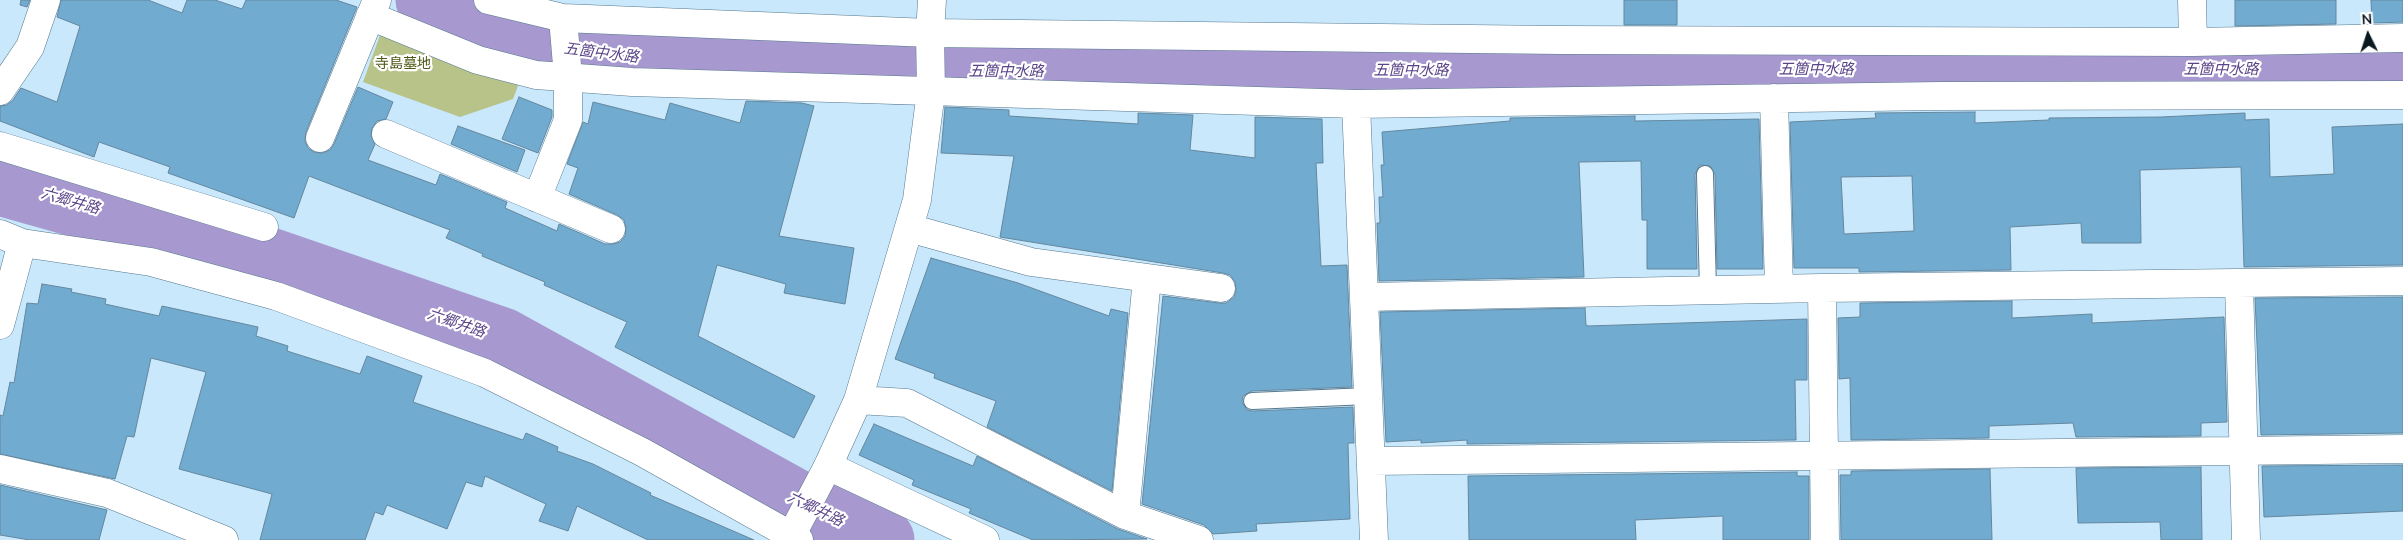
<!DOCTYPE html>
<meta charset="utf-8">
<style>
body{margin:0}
#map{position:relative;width:2403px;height:540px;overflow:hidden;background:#c9e8fc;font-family:"Nunito Sans",sans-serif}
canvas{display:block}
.north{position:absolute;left:2343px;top:10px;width:50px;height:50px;-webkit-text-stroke:4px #fff;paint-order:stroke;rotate:356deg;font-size:14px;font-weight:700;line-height:20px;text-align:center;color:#0a1821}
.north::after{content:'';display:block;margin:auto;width:18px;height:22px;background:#0a1821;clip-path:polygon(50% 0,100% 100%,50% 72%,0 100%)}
</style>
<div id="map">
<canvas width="2403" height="540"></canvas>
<div class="north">N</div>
</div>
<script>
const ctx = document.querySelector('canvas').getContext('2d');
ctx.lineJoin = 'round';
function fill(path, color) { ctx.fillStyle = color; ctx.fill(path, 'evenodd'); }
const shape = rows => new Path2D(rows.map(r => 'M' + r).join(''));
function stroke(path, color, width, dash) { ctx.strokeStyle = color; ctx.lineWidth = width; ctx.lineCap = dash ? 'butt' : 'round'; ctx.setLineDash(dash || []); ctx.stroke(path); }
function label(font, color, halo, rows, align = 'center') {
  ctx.font = font + ' "Nunito Sans","Noto Sans JP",sans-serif'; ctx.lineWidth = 4.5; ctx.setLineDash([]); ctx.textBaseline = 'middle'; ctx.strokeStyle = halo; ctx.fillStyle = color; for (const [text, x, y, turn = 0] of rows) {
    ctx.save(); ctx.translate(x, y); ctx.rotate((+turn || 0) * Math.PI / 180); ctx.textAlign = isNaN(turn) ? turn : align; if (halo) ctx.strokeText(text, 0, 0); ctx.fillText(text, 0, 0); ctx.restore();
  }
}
fill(shape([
 [383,27,521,78,513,99,460,117,363,82]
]), '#b8c389');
stroke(shape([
 [428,0,548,47,585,54,695,63,921,73,2403,69],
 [0,183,252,254,502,340,809,509,882,540]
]), '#a798cf', 65);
const building = shape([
 [21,0,30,0,27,7,20,5,21,0],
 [61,0,148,0,182,13,187,0,215,0,242,9,246,0,336,0,357,7,306,132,305,141,308,148,314,152,322,153,330,150,334,144,358,87,393,102,386,119,377,121,372,128,371,136,375,144,368,160,436,185,440,174,507,202,505,208,557,231,559,224,605,244,613,244,620,242,625,236,626,228,624,220,617,215,569,194,578,168,567,164,583,122,588,124,593,102,665,120,670,103,740,123,746,101,802,103,814,106,779,236,854,248,845,304,784,293,786,284,717,265,698,336,815,396,794,438,615,347,627,322,544,285,545,282,482,256,483,254,446,238,450,230,309,176,294,218,168,173,170,167,99,142,94,157,0,121,0,106,7,105,13,100,21,88,57,102,80,26,57,17,61,0],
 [1624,0,1677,0,1677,25,1624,25,1624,0],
 [2235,0,2336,0,2336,24,2235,26,2235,0],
 [2371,0,2403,0,2403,22,2372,23,2371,0],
 [519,97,552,110,552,117,538,153,502,139,519,97],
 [945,107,1009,110,1009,116,1138,124,1138,113,1193,115,1190,150,1255,158,1255,117,1322,119,1323,163,1316,163,1321,266,1347,265,1352,387,1252,391,1243,396,1242,402,1247,410,1252,411,1353,407,1354,443,1348,443,1350,519,1256,524,1257,531,1213,534,1204,525,1142,504,1163,296,1219,303,1226,303,1234,297,1236,290,1235,282,1230,275,1223,273,1000,237,1014,156,941,153,945,107],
 [1975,112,1975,123,2049,120,2049,118,2161,117,2245,113,2245,120,2269,119,2270,177,2334,174,2332,127,2403,124,2403,265,2244,267,2241,167,2140,170,2141,243,2082,243,2081,223,2010,227,2011,270,1859,272,1859,268,1794,268,1790,122,1876,118,1875,113,1975,112],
 [1912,176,1914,231,1844,234,1841,177,1912,176],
 [1635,116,1635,121,1759,119,1763,269,1717,269,1715,174,1710,166,1700,165,1695,174,1697,269,1647,269,1647,220,1642,220,1641,161,1579,162,1584,277,1379,281,1377,223,1380,223,1379,197,1383,197,1381,165,1384,165,1382,132,1510,121,1510,118,1635,116],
 [458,126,525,150,517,172,451,144,458,126],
 [931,258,1018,283,1109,316,1111,309,1128,313,1112,491,987,427,996,401,934,378,935,374,895,359,931,258],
 [42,284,72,289,71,292,106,299,105,304,159,316,162,306,258,327,256,336,288,346,287,351,360,374,367,356,422,376,413,402,523,440,526,433,558,447,557,451,593,464,651,493,650,495,754,540,648,540,577,506,568,531,539,521,546,504,485,476,482,487,466,482,447,529,387,505,383,515,375,512,365,540,260,540,272,494,179,469,206,372,151,358,134,437,127,436,115,479,0,454,0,415,3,416,10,382,14,383,27,303,38,304,42,284],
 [2403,297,2403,433,2261,435,2255,298,2403,297],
 [2012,301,2012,318,2092,314,2092,323,2224,317,2227,422,2201,423,2201,436,2076,437,2073,423,1989,426,1989,438,1851,440,1850,378,1839,379,1838,318,1860,317,1860,303,2012,301],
 [1585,308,1586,325,1588,326,1807,319,1807,380,1795,380,1796,440,1467,444,1467,440,1421,443,1421,440,1386,442,1380,312,1585,308],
 [874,424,973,466,977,456,1118,529,1147,539,1033,540,1007,529,969,513,971,509,912,485,914,480,859,455,874,424],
 [2403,465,2403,511,2264,517,2262,466,2403,465],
 [2201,467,2202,540,2161,540,2160,522,2078,523,2076,468,2201,467],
 [1990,469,1992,540,1841,540,1840,475,1851,475,1851,471,1990,469],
 [1797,472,1797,476,1809,476,1809,540,1723,540,1723,516,1635,520,1636,540,1469,540,1468,476,1797,472],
 [0,485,107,510,99,540,30,540,0,535,0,485]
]);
fill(building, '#71abcf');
stroke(building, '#64879e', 1);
const service = shape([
 [1705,174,1708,290],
 [1252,401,1368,396]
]);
const minor = shape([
 [488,0,563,18,930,33,1561,40,2193,42,2403,38],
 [2192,0,2193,42],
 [370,16,478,60,536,75,632,82,1356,104,1941,96,2403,95],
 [0,91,30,47,46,0],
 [1774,98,1779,289],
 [1356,104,1374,540],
 [386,134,611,229],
 [320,138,377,0],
 [0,146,264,227],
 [537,198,568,120,568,77,563,18],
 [909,228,1031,262,1221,288],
 [0,234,22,243,151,262,276,296,485,373,642,452,799,540],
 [2239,283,2246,540],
 [1822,288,1825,540],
 [1364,297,1822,288,2403,281],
 [0,325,22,243],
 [858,400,907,403,1125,515,1199,540],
 [1371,461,2403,449],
 [0,469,107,493,224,540],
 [1125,515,1147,278],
 [789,540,828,466,858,400,917,200,931,91,930,33,932,0]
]);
const tertiary = shape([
 [828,466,985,540]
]);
stroke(service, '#55788e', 18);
stroke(minor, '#55788e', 29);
stroke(tertiary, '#55788e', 29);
stroke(service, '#fff', 16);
stroke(minor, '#fff', 28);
stroke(tertiary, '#fff', 28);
label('14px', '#4f5816', '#fff', [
 ["寺島墓地",403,65]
]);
label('italic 15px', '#5b4589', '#fff', [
 ["五箇中水路",601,54,7],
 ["五箇中水路",1816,70],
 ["五箇中水路",2221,70],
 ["五箇中水路",1411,71],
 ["五箇中水路",1006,72],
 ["六郷井路",70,202,16],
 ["六郷井路",456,324,19],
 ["六郷井路",815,510,26]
]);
</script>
